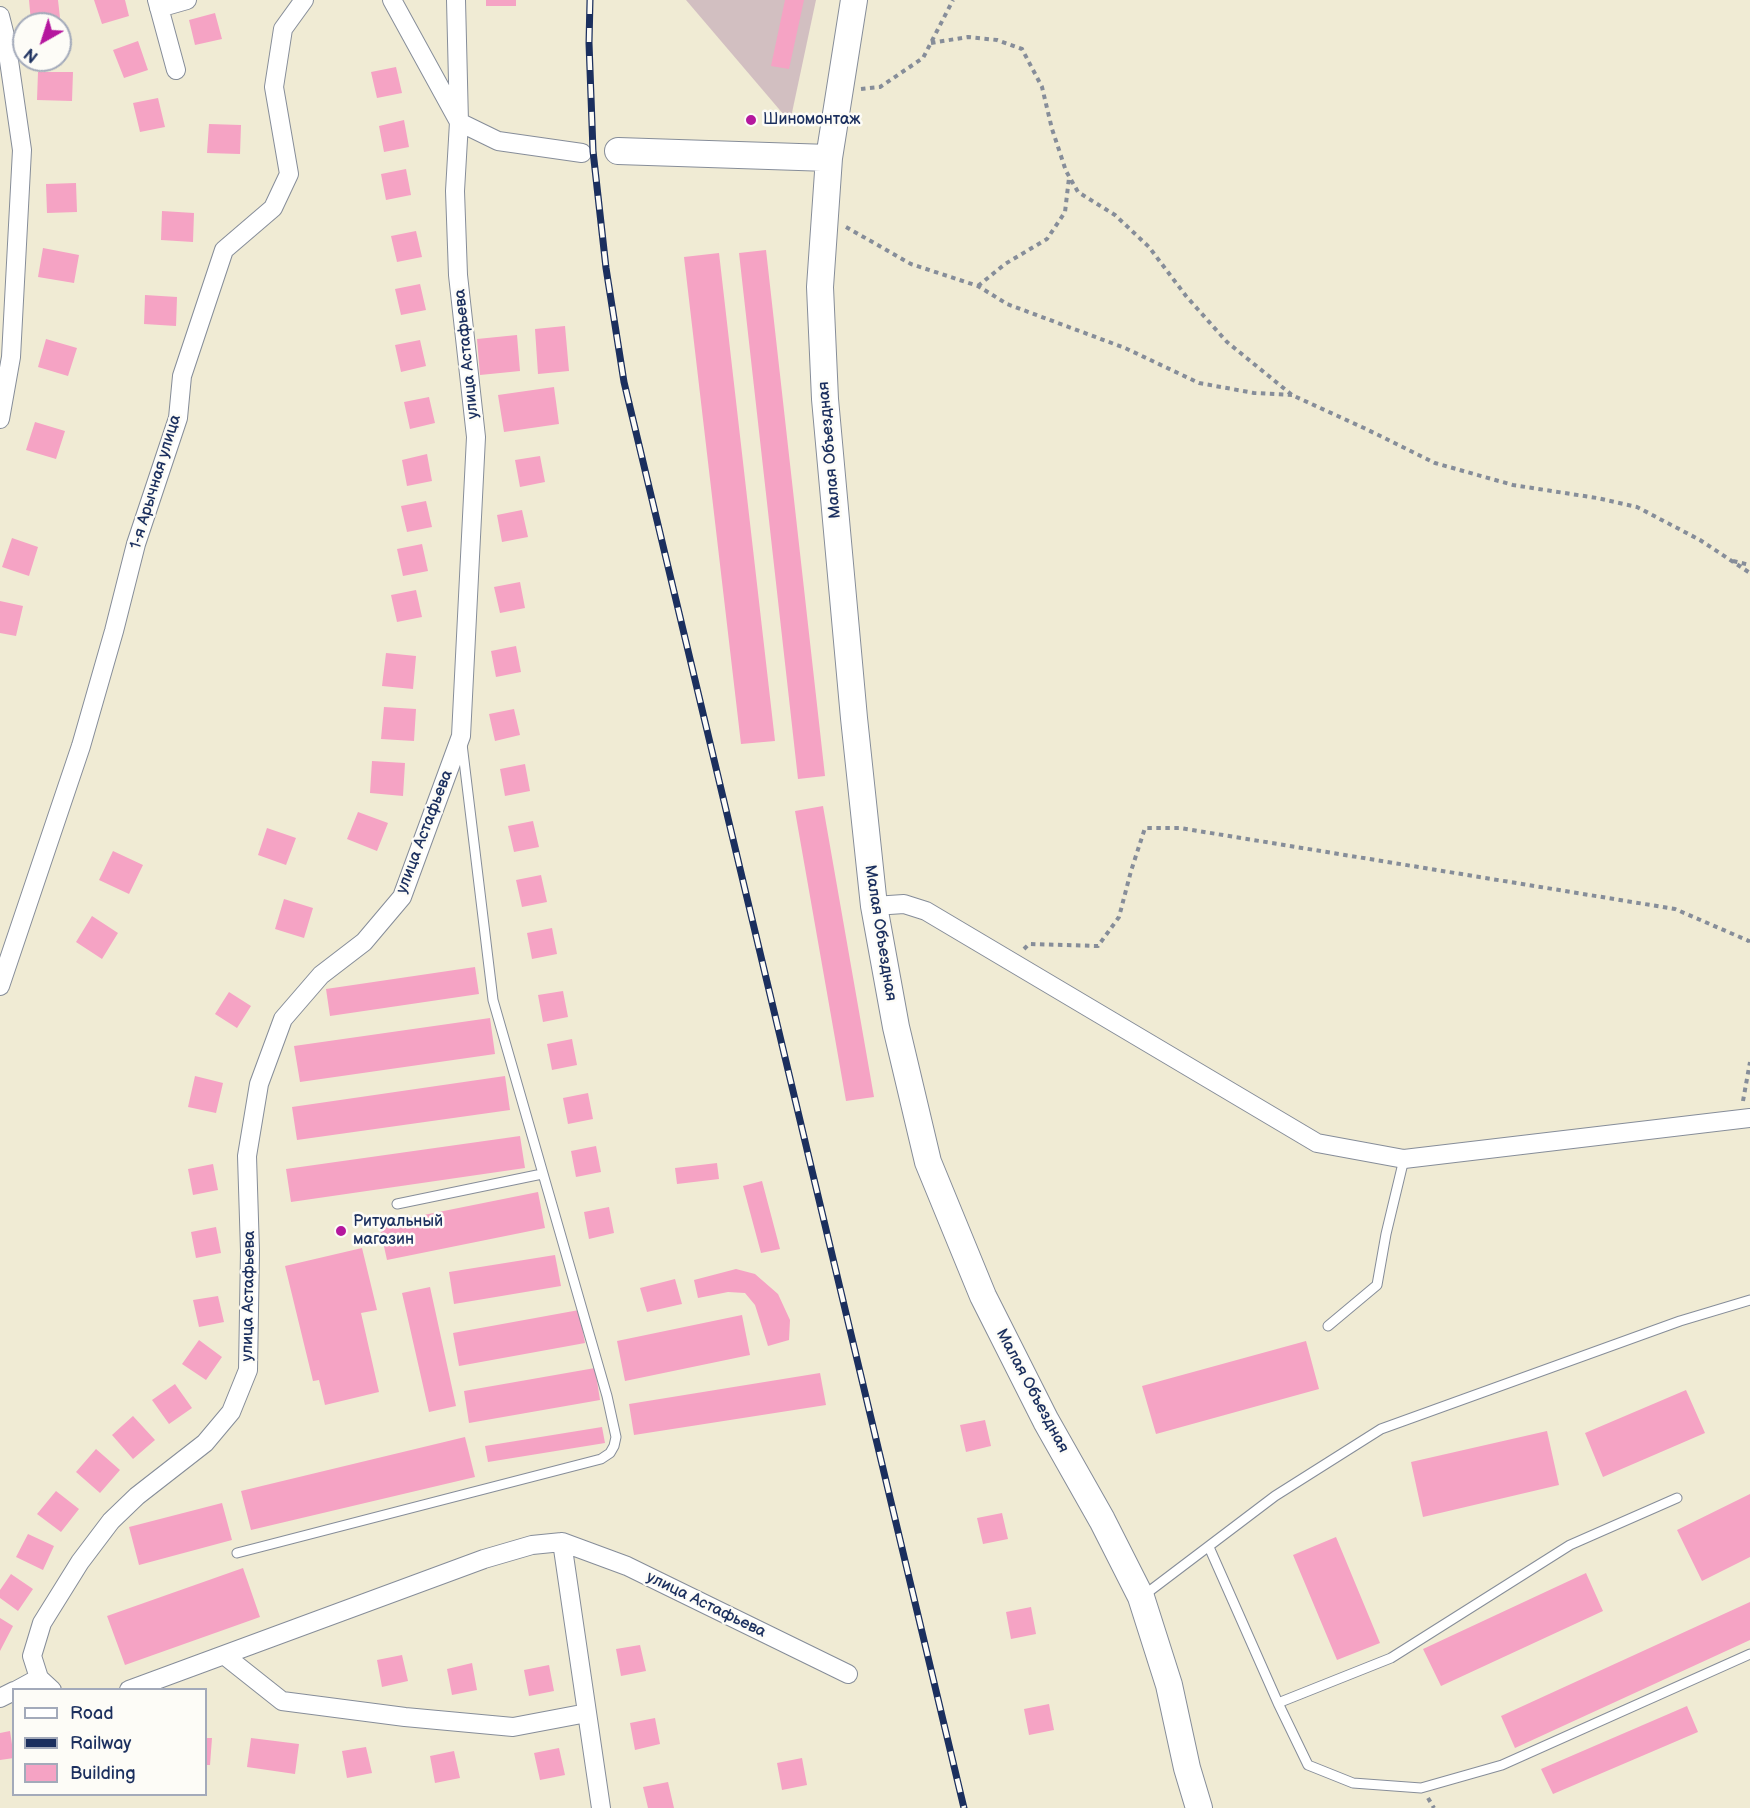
<!DOCTYPE html>
<meta charset="utf-8">
<style>
body{margin:0}
#map{position:relative;width:1750px;height:1808px;overflow:hidden;background:#f0ebd4;font-family:"Balsamiq Sans",sans-serif}
canvas{display:block}
.legend{position:absolute;left:12px;top:1688px;width:195px;height:108px;box-sizing:border-box;background:#fdfcf7;border:2px solid #a3aaba;margin:0;padding:8px 10px;list-style:none;font-size:18px;color:#1b2f5e}
.legend li{display:flex;align-items:center;gap:12px;height:30px}
.legend b{width:30px;border:2px solid #a3aaba}
.north{position:absolute;left:12px;top:12px;width:60px;height:60px;box-sizing:border-box;background:#fdfcf7;border:2px solid #a3aaba;border-radius:50%;rotate:219deg;font-size:16px;font-weight:700;line-height:24px;text-align:center;color:#1b2f5e}
.north::after{content:'';display:block;margin:auto;width:21px;height:27px;background:#b5179e;clip-path:polygon(50% 0,100% 100%,50% 72%,0 100%)}
</style>
<div id="map">
<canvas width="1750" height="1808"></canvas>
<ul class="legend">
<li><b style="height:8px;background:#fff"></b>Road</li>
<li><b style="height:8px;background:#1b2f5e"></b>Railway</li>
<li><b style="height:16px;background:#f5a3c4"></b>Building</li>
</ul>
<div class="north">N</div>
</div>
<script>
const ctx = document.querySelector('canvas').getContext('2d');
ctx.lineJoin = 'round';
function fill(path, color) { ctx.fillStyle = color; ctx.fill(path, 'evenodd'); }
const shape = rows => new Path2D(rows.map(r => 'M' + r).join(''));
function stroke(path, color, width, dash) { ctx.strokeStyle = color; ctx.lineWidth = width; ctx.lineCap = dash ? 'butt' : 'round'; ctx.setLineDash(dash || []); ctx.stroke(path); }
function label(font, color, halo, rows, align = 'center') {
  ctx.font = font + ' "Balsamiq Sans",sans-serif'; ctx.lineWidth = 5; ctx.setLineDash([]); ctx.textBaseline = 'middle'; ctx.strokeStyle = halo; ctx.fillStyle = color; for (const [text, x, y, turn = 0] of rows) {
    ctx.save(); ctx.translate(x, y); ctx.rotate((+turn || 0) * Math.PI / 180); ctx.textAlign = isNaN(turn) ? turn : align; if (halo) ctx.strokeText(text, 0, 0); ctx.fillText(text, 0, 0); ctx.restore();
  }
}
fill(shape([
 [686,0,816,0,790,122]
]), '#d2bfc1');
fill(shape([
 [29,0,58,0,60,18,31,22],
 [94,0,125,0,129,16,102,24],
 [486,0,516,0,516,6,486,6],
 [785,0,804,0,789,69,771,66],
 [215,13,222,39,195,45,189,20],
 [138,41,148,70,124,78,113,50],
 [396,67,402,93,377,98,371,72],
 [38,72,73,72,72,101,37,100],
 [158,98,165,127,140,132,133,103],
 [404,120,409,147,384,152,379,126],
 [209,124,241,125,240,154,207,153],
 [406,169,411,195,386,200,381,174],
 [76,183,77,212,47,213,46,184],
 [162,211,194,213,193,242,161,240],
 [416,231,422,257,397,262,391,236],
 [43,248,79,255,74,283,38,277],
 [766,250,825,776,798,779,739,253],
 [719,253,775,741,741,744,684,257],
 [420,284,426,310,401,315,395,289],
 [145,295,177,297,176,326,144,324],
 [565,326,569,371,538,374,535,329],
 [517,335,520,371,480,375,477,339],
 [46,339,77,348,68,376,38,367],
 [420,340,426,366,401,372,395,345],
 [554,387,559,424,504,432,498,395],
 [429,397,435,423,410,429,404,402],
 [35,422,65,431,56,459,26,450],
 [427,454,432,481,407,486,402,460],
 [540,456,545,482,520,487,515,460],
 [426,501,432,527,407,532,401,506],
 [522,510,528,537,502,542,497,515],
 [12,538,38,547,29,576,2,567],
 [422,544,428,571,403,576,397,549],
 [520,582,525,608,500,613,494,587],
 [416,590,422,617,397,622,391,595],
 [0,601,23,606,16,636,0,633],
 [516,646,521,672,496,677,491,651],
 [386,653,416,656,413,689,382,686],
 [384,707,416,709,414,741,381,739],
 [514,709,520,735,495,741,489,714],
 [372,761,405,763,403,796,370,793],
 [525,764,530,791,505,796,500,769],
 [823,806,874,1097,846,1101,795,811],
 [358,812,388,823,377,851,347,839],
 [533,821,539,847,514,852,508,826],
 [267,828,296,838,286,865,258,855],
 [113,851,143,865,129,894,99,880],
 [541,875,547,902,522,907,516,880],
 [284,899,313,908,304,938,275,929],
 [92,916,118,933,102,959,76,942],
 [552,928,557,954,532,959,527,933],
 [475,967,479,994,330,1016,326,989],
 [563,991,568,1017,543,1022,538,995],
 [229,992,251,1006,237,1028,215,1014],
 [490,1018,495,1054,300,1082,294,1046],
 [572,1039,577,1065,552,1070,547,1044],
 [195,1076,223,1083,216,1113,188,1107],
 [505,1076,510,1110,297,1140,292,1107],
 [588,1093,593,1119,568,1124,563,1098],
 [520,1136,525,1168,291,1202,286,1169],
 [596,1146,601,1172,576,1177,571,1151],
 [717,1163,719,1179,677,1184,675,1168],
 [213,1164,218,1190,193,1195,188,1169],
 [762,1181,780,1249,761,1253,743,1186],
 [538,1192,545,1228,387,1260,379,1224],
 [609,1207,614,1233,589,1239,584,1212],
 [216,1227,221,1253,196,1258,191,1232],
 [362,1248,377,1310,361,1313,379,1392,325,1405,319,1380,313,1381,285,1266],
 [555,1255,561,1286,454,1304,449,1272],
 [736,1269,755,1274,778,1294,790,1320,789,1340,768,1346,755,1305,745,1293,728,1292,698,1298,694,1280],
 [675,1279,682,1304,647,1312,640,1288],
 [430,1287,456,1406,429,1412,402,1293],
 [218,1296,224,1322,199,1327,193,1300],
 [579,1310,585,1343,459,1366,453,1333],
 [742,1315,750,1355,625,1381,617,1341],
 [199,1340,222,1357,206,1380,182,1364],
 [1306,1341,1319,1389,1156,1434,1142,1386],
 [595,1368,600,1400,469,1423,464,1391],
 [820,1373,826,1405,634,1435,629,1404],
 [175,1384,192,1408,169,1424,152,1400],
 [1686,1390,1705,1433,1603,1477,1585,1433],
 [133,1416,155,1440,133,1459,112,1435],
 [985,1420,991,1446,966,1452,960,1425],
 [602,1427,605,1443,488,1462,485,1446],
 [1547,1431,1559,1485,1423,1517,1411,1462],
 [465,1437,475,1477,251,1530,241,1491],
 [96,1449,120,1470,100,1493,76,1472],
 [56,1491,79,1509,61,1532,37,1514],
 [1750,1494,1750,1557,1702,1581,1677,1530],
 [222,1503,232,1540,139,1565,129,1527],
 [1002,1513,1008,1539,983,1544,977,1518],
 [28,1534,54,1546,43,1570,16,1557],
 [1336,1537,1380,1643,1337,1660,1293,1555],
 [243,1568,260,1617,125,1665,107,1616],
 [1586,1573,1603,1611,1441,1686,1423,1649],
 [11,1574,33,1589,18,1611,0,1598,0,1590],
 [1750,1602,1750,1640,1515,1748,1501,1716],
 [1031,1607,1036,1634,1011,1639,1006,1612],
 [0,1618,13,1626,0,1651],
 [640,1645,646,1671,621,1676,616,1649],
 [402,1655,408,1681,382,1687,377,1660],
 [472,1663,477,1690,452,1695,447,1669],
 [549,1665,554,1691,529,1696,524,1670],
 [1049,1704,1054,1730,1029,1735,1024,1709],
 [1687,1706,1698,1732,1553,1794,1541,1769],
 [655,1718,660,1744,635,1750,630,1723],
 [10,1731,14,1758,0,1760,0,1733],
 [206,1738,212,1738,210,1765,206,1765],
 [251,1738,299,1744,295,1774,247,1767],
 [366,1747,372,1773,347,1778,342,1751],
 [559,1748,565,1775,540,1780,534,1753],
 [454,1751,460,1778,435,1783,430,1756],
 [802,1758,807,1785,782,1790,777,1763],
 [668,1782,674,1808,648,1808,643,1787]
]), '#f5a3c4');
const lane = shape([
 [397,1204,542,1174],
 [1328,1326,1377,1285,1386,1234,1404,1159],
 [1209,1547,1278,1703,1391,1658,1570,1545,1677,1498],
 [237,1553,601,1459,610,1453,614,1446,616,1437,607,1396,493,1000,462,744],
 [1143,1596,1275,1496,1381,1429,1680,1321,1750,1300],
 [1278,1703,1308,1765,1353,1783,1421,1788,1502,1765,1750,1654]
]);
const street = shape([
 [157,0,176,70],
 [392,0,459,122,498,141,582,153],
 [159,8,187,0],
 [0,16,6,40,22,150,11,357,0,419],
 [874,906,904,904,926,911,1317,1143,1404,1159,1750,1118],
 [0,986,81,746,114,631,136,544,178,418,182,376,224,250,273,208,289,174,274,87,283,29,304,0],
 [562,1542,601,1808],
 [224,1655,282,1701,405,1717,513,1727,587,1713],
 [17,1690,39,1678],
 [52,1690,39,1678,32,1656,42,1623,80,1562,111,1521,137,1496,205,1443,231,1412,248,1370,250,1251,247,1156,259,1084,283,1019,321,975,364,942,402,897,461,736,476,437,458,275,455,191,459,122,456,0],
 [129,1690,484,1559,532,1545,562,1542,627,1566,848,1674],
 [0,1698,14,1691]
]);
const secondary = shape([
 [854,0,829,158,820,287,825,399,854,718,874,906,896,1027,928,1162,983,1296,1046,1421,1102,1520,1141,1597,1169,1685,1187,1768,1199,1808],
 [618,151,829,158]
]);
stroke(lane, '#868d99', 11);
stroke(street, '#868d99', 20);
stroke(secondary, '#868d99', 28);
stroke(shape([
 [931,43,968,37,997,40,1022,49,1042,87,1052,129,1066,171,1078,192,1115,215,1149,247,1186,296,1227,342,1292,395,1364,428,1435,463,1513,485,1597,498,1637,507,1700,540,1750,573],
 [861,89,880,87,923,58,953,0],
 [846,227,911,264,978,286,1007,304,1125,348,1199,383,1254,393,1292,395],
 [978,286,1005,264,1047,239,1065,212,1069,178],
 [1733,561,1750,565],
 [1024,949,1029,944,1098,946,1119,917,1131,871,1145,828,1180,828,1675,909,1749,941,1750,947],
 [1743,1101,1750,1062],
 [1428,1798,1434,1808]
]), '#868d99', 4, [4.5, 4.5]);
stroke(lane, '#fff', 9);
stroke(street, '#fff', 18);
stroke(secondary, '#fff', 26);
const rail = shape([
 [590,0,589,43,593,151,606,268,624,382,964,1808]
]);
stroke(rail, '#1b2f5e', 7);
stroke(rail, '#fdfcf7', 4.5, [14]);
for (const [x, y, r, color] of [
 [751,120,6,"#b5179e"],
 [341,1231,6,"#b5179e"]
]) { const dot = new Path2D(); dot.arc(x, y, r, 0, 2 * Math.PI); ctx.fillStyle = color; ctx.fill(dot); stroke(dot, '#fdfcf7', 2); }
label('16px', '#1b2f5e', '#fdfcf7', [
 ["Шиномонтаж",763,120],
 ["Ритуальный",353,1222],
 ["магазин",353,1240]
], 'left');
label('16px', '#1b2f5e', '#fdfcf7', [
 ["улица Астафьева",467,354,-96],
 ["Малая Объездная",830,450,-95],
 ["1-я Арычная улица",156,482,-73],
 ["улица Астафьева",425,832,-69],
 ["Малая Объездная",880,933,81],
 ["улица Астафьева",249,1296,-89],
 ["Малая Объездная",1032,1391,62],
 ["улица Астафьева",706,1605,26]
]);
</script>
